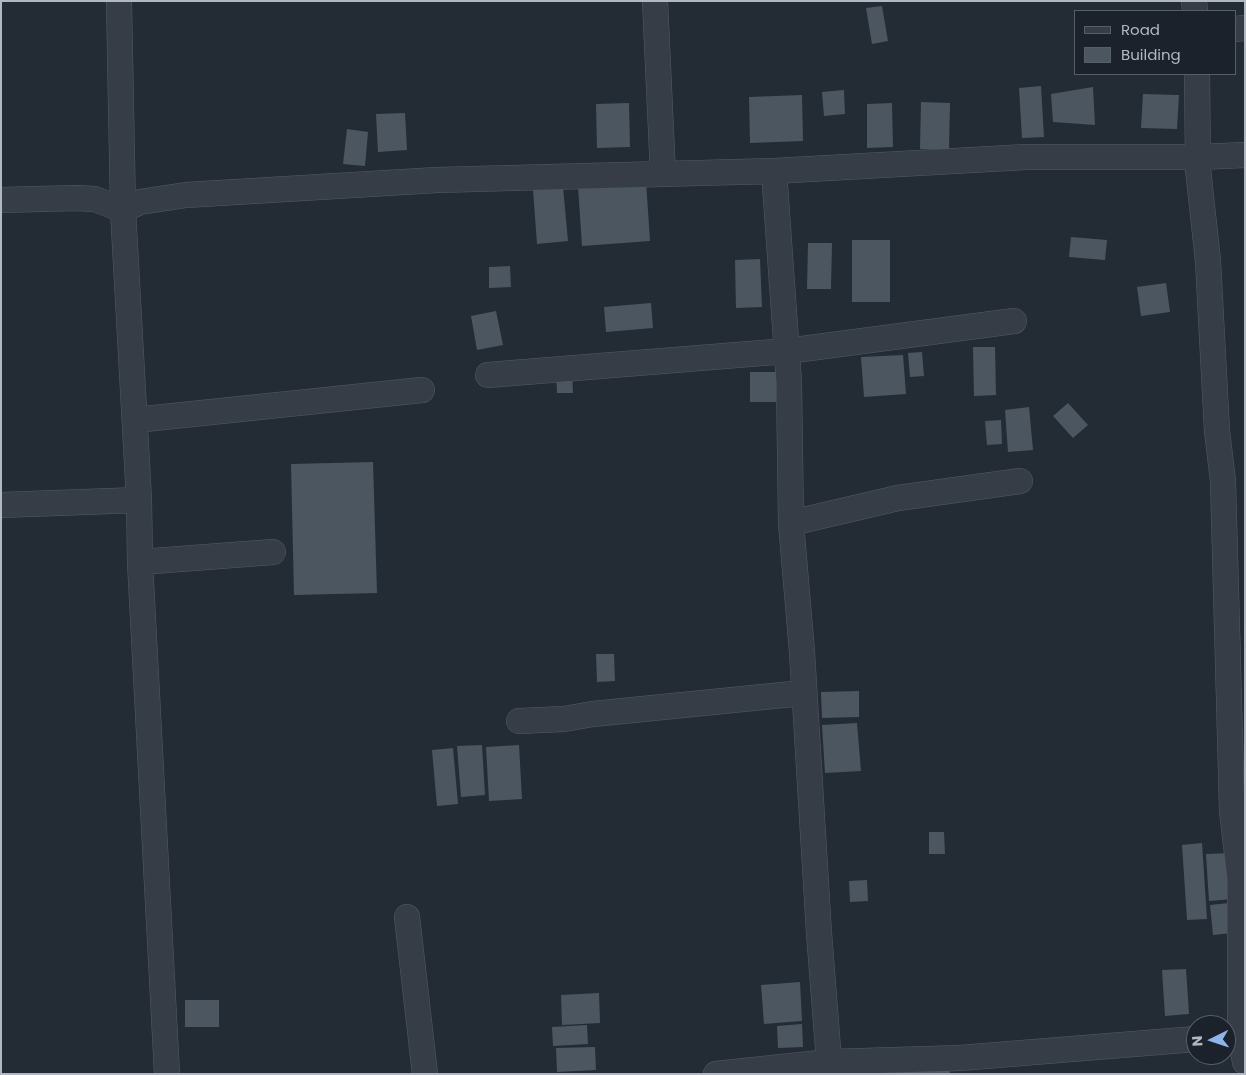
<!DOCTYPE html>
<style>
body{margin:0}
#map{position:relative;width:1246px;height:1075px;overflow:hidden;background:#232c35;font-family:Poppins,sans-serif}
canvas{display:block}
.frame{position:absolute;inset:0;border:2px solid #b1b8c3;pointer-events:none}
.legend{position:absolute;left:1074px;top:10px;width:162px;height:65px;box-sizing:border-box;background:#1c222b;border:1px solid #585e68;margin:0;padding:6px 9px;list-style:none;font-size:15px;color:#b1b8c3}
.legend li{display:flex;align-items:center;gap:10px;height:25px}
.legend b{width:25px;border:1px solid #585e68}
.north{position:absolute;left:1186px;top:1015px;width:50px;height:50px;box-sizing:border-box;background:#1c222b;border:1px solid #585e68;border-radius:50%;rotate:266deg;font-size:14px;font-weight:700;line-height:20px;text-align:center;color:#b1b8c3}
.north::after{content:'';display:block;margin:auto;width:18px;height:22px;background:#8eb5eb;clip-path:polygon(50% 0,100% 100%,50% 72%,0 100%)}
</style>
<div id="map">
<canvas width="1246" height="1075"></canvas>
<div class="frame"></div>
<ul class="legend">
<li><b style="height:6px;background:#363d46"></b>Road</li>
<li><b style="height:14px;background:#4b5661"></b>Building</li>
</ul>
<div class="north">N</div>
</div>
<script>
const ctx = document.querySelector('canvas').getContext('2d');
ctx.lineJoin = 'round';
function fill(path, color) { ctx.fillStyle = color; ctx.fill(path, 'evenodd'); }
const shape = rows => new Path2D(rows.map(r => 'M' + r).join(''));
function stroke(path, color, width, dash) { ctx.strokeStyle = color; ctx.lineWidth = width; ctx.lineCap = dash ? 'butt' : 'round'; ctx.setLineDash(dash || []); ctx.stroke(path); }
fill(shape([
 [882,6,888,41,872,44,866,8],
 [1041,86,1044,137,1022,138,1019,88],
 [1093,87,1095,125,1053,122,1051,94],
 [844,90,845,114,824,116,822,92],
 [1143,94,1179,95,1177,129,1141,128],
 [802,95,803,141,750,143,749,97],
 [921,102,950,103,949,149,920,149],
 [629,103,630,147,597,148,596,104],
 [892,103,893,147,867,148,867,104],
 [405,113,407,150,378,152,376,114],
 [347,129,368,132,365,166,343,164],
 [646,181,650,241,582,246,578,186],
 [563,187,568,241,537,244,533,190],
 [1071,237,1107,240,1105,260,1069,257],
 [852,240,890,240,890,302,852,302],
 [808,243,832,243,831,289,807,289],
 [760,259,762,307,736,308,735,260],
 [510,266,511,287,489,288,489,267],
 [1166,283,1170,312,1141,316,1137,287],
 [651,303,653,328,606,332,604,307],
 [496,311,503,345,477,350,471,316],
 [973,347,995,347,996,395,974,396],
 [922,352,924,376,910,377,908,353],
 [903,355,906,394,864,397,861,357],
 [572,369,573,393,557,393,556,370],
 [750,372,776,372,776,402,750,402],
 [1068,403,1088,425,1073,438,1053,416],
 [1029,407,1033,450,1008,452,1005,410],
 [1001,420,1002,444,987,445,985,421],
 [373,462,377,593,294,595,291,464],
 [596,654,614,654,615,681,597,682],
 [859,691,859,717,822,718,821,692],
 [857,723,861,771,825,773,822,725],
 [482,745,485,795,461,797,457,746],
 [519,745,522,799,489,801,486,747],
 [453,748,458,804,437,806,432,750],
 [929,832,944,832,945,854,929,854],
 [1202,843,1207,919,1187,920,1182,845],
 [1231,853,1234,899,1209,901,1206,854],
 [867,880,868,901,850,902,849,881],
 [1229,903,1232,933,1213,935,1210,905],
 [1186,969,1189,1014,1165,1016,1162,970],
 [800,982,802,1021,764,1024,761,985],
 [599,993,600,1023,562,1025,561,995],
 [185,1000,219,1000,219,1027,185,1027],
 [802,1024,803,1047,778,1048,777,1026],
 [587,1025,588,1044,553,1046,552,1027],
 [595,1047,596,1070,557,1072,556,1048],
 [949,1061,950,1074,896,1074,895,1064]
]), '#4b5661');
const minor = shape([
 [119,1,123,210,139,500,140,562,167,1074],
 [655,1,663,174],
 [1194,1,1195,11],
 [1235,29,1245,28],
 [1197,74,1198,169,1208,261,1217,431,1223,481,1232,811,1240,879,1240,1036,1245,1062],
 [774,171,789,383,791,523,802,652,819,933,830,1074],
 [1,200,76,198,95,199,123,210,140,202,186,195,437,180,774,171,1026,157,1198,157,1245,155],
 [488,375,787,351,1014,321],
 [135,420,422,390],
 [1,505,139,500],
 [791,523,898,498,1020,481],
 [140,562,273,552],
 [519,721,564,719,593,714,803,693],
 [407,917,425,1074],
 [716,1074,829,1062,960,1058,1196,1039]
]);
stroke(minor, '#545b64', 26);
stroke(minor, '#363d46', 25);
</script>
